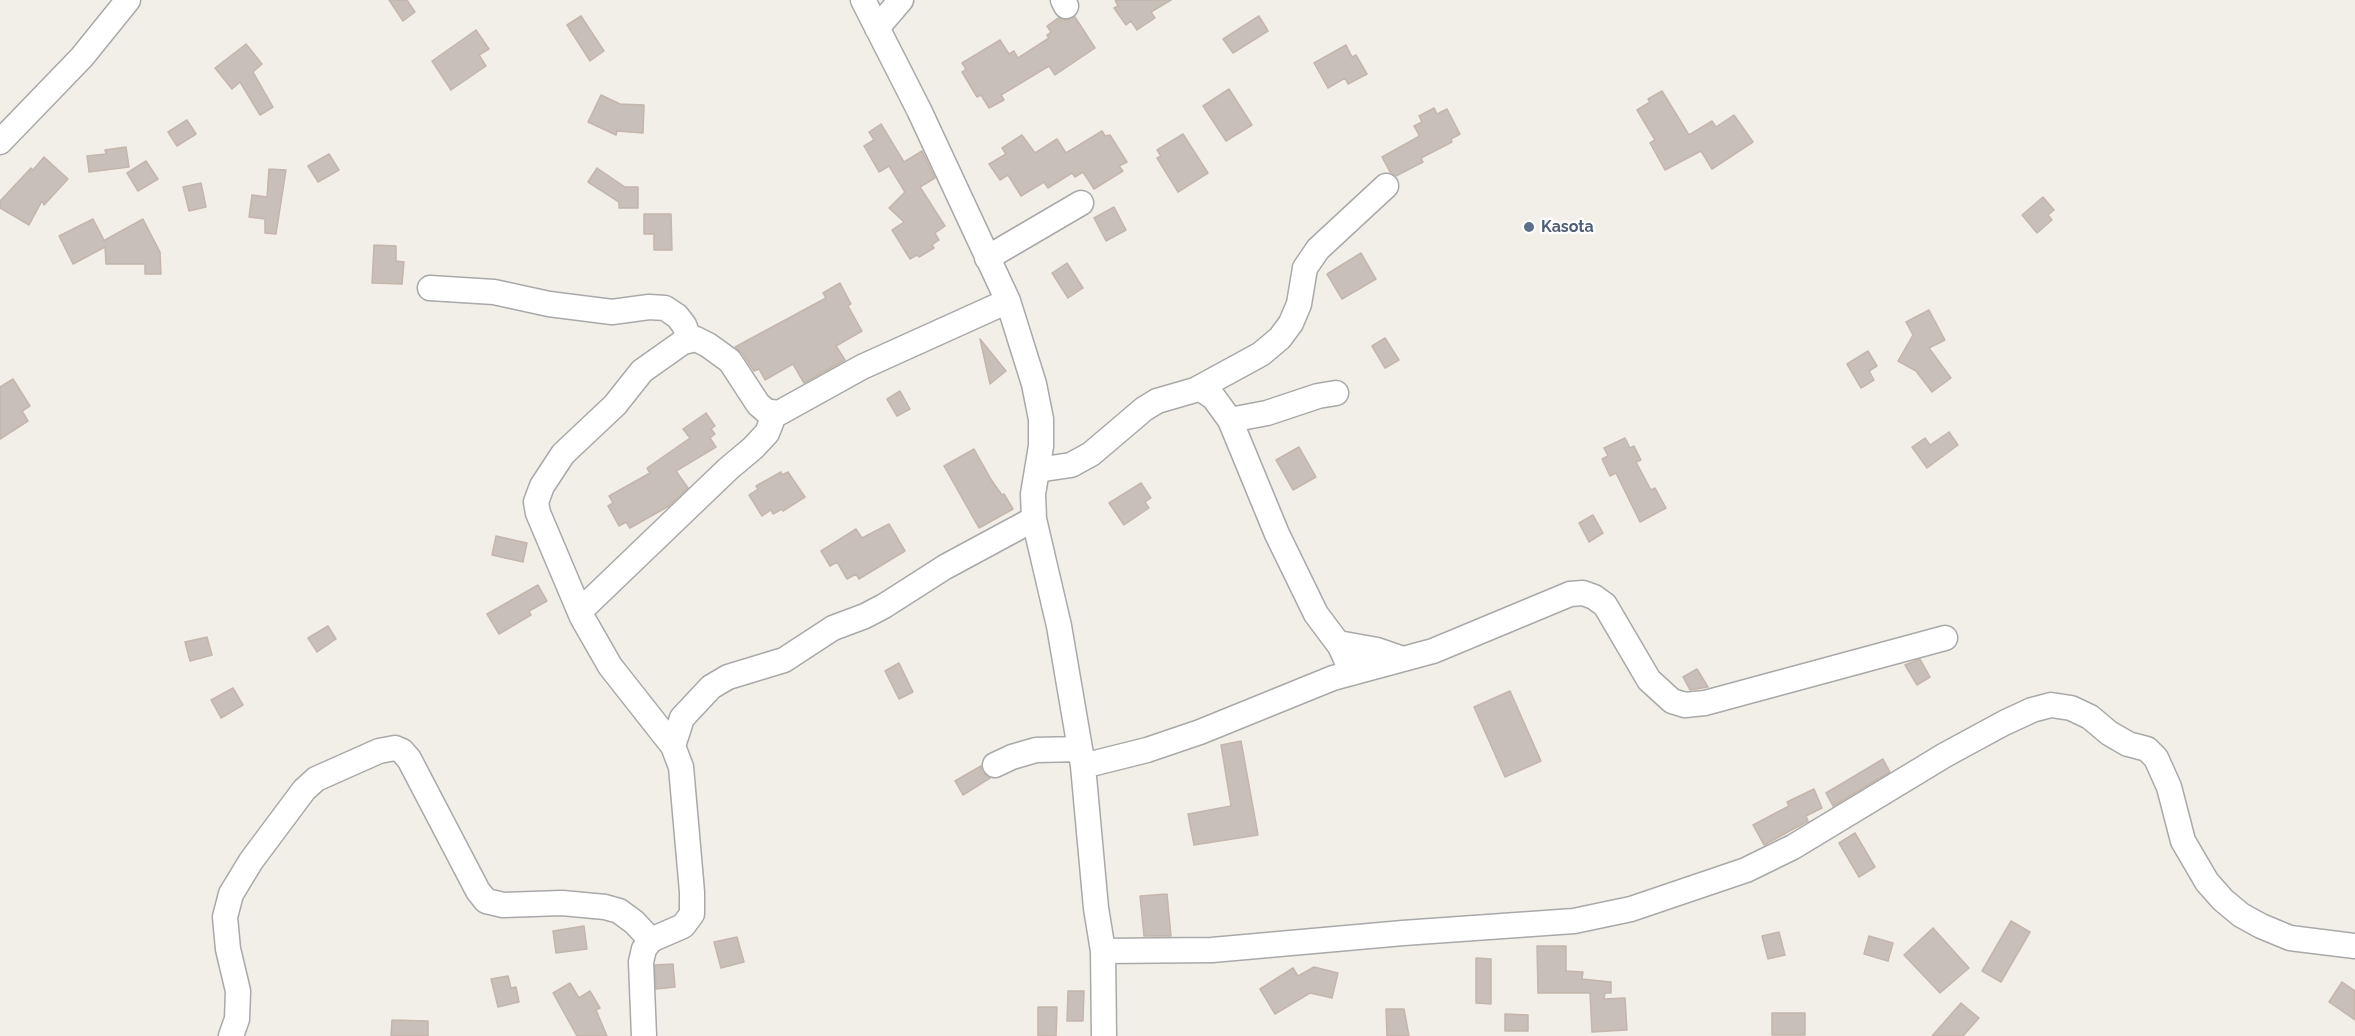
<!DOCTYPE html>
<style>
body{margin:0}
canvas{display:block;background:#f2efe9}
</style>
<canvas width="2355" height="1036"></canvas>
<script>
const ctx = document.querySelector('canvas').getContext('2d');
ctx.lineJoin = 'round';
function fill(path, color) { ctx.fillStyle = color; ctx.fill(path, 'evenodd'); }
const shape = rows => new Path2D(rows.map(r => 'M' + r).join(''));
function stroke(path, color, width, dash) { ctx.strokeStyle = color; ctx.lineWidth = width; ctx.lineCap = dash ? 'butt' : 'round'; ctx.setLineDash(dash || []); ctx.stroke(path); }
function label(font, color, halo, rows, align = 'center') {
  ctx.font = font + ' Raleway,sans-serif'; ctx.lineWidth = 4.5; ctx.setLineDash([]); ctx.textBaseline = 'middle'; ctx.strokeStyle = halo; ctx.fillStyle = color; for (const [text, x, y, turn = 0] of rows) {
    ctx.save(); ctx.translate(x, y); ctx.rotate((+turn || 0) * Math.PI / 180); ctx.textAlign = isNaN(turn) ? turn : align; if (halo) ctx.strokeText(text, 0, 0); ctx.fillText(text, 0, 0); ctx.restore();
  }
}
const building = shape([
 [389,0,407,0,415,12,403,21,389,0],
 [1115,0,1171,0,1151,12,1155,18,1137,30,1131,21,1126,25,1114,8,1118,6,1115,0],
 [581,16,604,51,590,61,567,25,581,16],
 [1259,16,1268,31,1233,53,1223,39,1259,16],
 [1075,17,1095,48,1055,75,1049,66,1001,95,1004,100,989,108,981,95,977,97,962,72,966,69,962,63,1000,40,1009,54,1014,51,1018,58,1049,38,1047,35,1051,32,1047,26,1058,18,1066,20,1075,17],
 [476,30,489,49,479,55,486,66,451,90,432,61,476,30],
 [246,44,262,64,253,72,273,107,260,115,240,82,232,89,215,68,246,44],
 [1346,45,1352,57,1356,55,1367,74,1348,84,1345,78,1328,88,1314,63,1346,45],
 [1229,89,1252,125,1226,141,1203,106,1229,89],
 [1662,91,1689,135,1712,121,1716,127,1734,115,1753,142,1712,169,1701,151,1665,170,1650,143,1655,140,1637,110,1650,102,1648,99,1662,91],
 [601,95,620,104,644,105,643,133,617,131,616,135,588,122,601,95],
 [1434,108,1437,114,1447,109,1460,134,1451,139,1452,142,1421,158,1423,162,1396,176,1390,172,1382,157,1418,137,1419,135,1414,126,1422,122,1419,116,1434,108],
 [187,120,196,134,177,146,168,132,187,120],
 [881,124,904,162,922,151,935,178,920,187,945,226,935,233,939,240,932,245,934,248,919,257,917,255,910,259,892,230,904,222,889,208,905,192,889,166,879,172,864,146,874,140,869,132,881,124],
 [1102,131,1105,136,1110,135,1127,162,1119,166,1123,171,1094,189,1083,172,1075,177,1072,173,1048,188,1044,182,1021,196,1008,175,1000,180,989,164,1006,154,1002,148,1022,135,1035,153,1057,139,1066,153,1102,131],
 [1183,134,1208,173,1178,192,1157,158,1161,156,1157,150,1183,134],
 [126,147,129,167,89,172,87,156,106,154,105,150,126,147],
 [329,154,339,170,318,182,308,166,329,154],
 [44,157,68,179,44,205,42,201,29,225,0,208,0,201,31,168,33,170,44,157],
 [146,161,158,179,138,191,127,173,146,161],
 [597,168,625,187,638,187,638,208,619,208,619,202,588,182,597,168],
 [269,169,286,170,276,234,265,233,265,219,249,217,252,195,267,197,269,169],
 [201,183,206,207,189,211,183,187,201,183],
 [2043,197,2054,210,2048,215,2052,220,2037,233,2022,215,2043,197],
 [1114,207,1126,230,1106,241,1094,218,1114,207],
 [644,214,671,214,672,250,654,250,654,234,644,234,644,214],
 [93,219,105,242,105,240,143,219,160,252,161,274,145,274,145,264,106,264,105,247,73,264,59,236,93,219],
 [374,245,396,246,396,261,404,262,402,284,372,283,374,245],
 [1361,253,1376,279,1342,299,1327,274,1361,253],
 [1067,263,1083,288,1068,298,1052,273,1067,263],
 [840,283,851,304,848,306,862,331,836,346,845,360,804,383,793,364,765,380,759,369,754,371,742,353,735,347,826,298,823,293,840,283],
 [1929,310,1945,340,1929,348,1951,378,1932,392,1916,371,1898,361,1913,335,1906,322,1929,310],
 [1385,338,1399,360,1385,368,1372,346,1385,338],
 [980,339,1006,371,990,384,980,339],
 [1868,351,1877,366,1869,371,1874,380,1861,388,1847,364,1868,351],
 [13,379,30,406,22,411,28,421,0,439,0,387,13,379],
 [900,391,910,409,897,416,887,399,900,391],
 [706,413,715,426,711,429,715,434,710,438,716,447,676,471,688,488,669,506,630,528,626,522,619,526,608,506,613,503,609,496,650,473,647,468,690,438,683,429,706,413],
 [1949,432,1958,445,1927,468,1912,447,1925,438,1930,445,1949,432],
 [1625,438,1630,448,1634,446,1641,460,1636,462,1651,490,1655,488,1666,508,1640,522,1616,473,1610,476,1602,459,1608,456,1604,448,1625,438],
 [1299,447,1316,477,1293,490,1276,460,1299,447],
 [974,449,992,481,1002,495,1004,494,1013,509,979,528,944,466,974,449],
 [781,472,782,475,788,472,805,497,783,511,782,509,773,514,771,510,762,516,749,495,758,489,756,486,781,472],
 [1141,483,1151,498,1145,502,1149,508,1124,525,1109,503,1141,483],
 [1593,515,1603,533,1589,542,1579,523,1593,515],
 [889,524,905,551,859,579,856,574,847,579,837,562,830,566,821,551,856,529,862,538,889,524],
 [496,536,527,543,523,562,492,555,496,536],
 [538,585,547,601,529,611,531,615,499,634,487,614,538,585],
 [328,626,336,639,317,652,308,638,328,626],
 [207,637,212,655,190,661,185,642,207,637],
 [1920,659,1930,677,1917,685,1905,665,1920,659],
 [899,663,913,692,899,699,885,671,899,663],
 [1697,669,1708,687,1690,690,1683,677,1697,669],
 [233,688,243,705,221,718,211,700,233,688],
 [1510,691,1541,761,1505,777,1474,707,1510,691],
 [1241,741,1258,835,1194,845,1188,814,1231,806,1221,745,1241,741],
 [1883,759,1890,772,1833,806,1826,793,1883,759],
 [981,766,982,772,990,778,963,795,955,781,981,766],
 [1814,789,1822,808,1806,816,1808,821,1764,845,1753,825,1789,806,1787,802,1814,789],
 [1855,833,1875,867,1859,877,1839,843,1855,833],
 [1167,894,1171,936,1144,936,1140,896,1167,894],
 [2011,921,2030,932,2001,982,1982,971,2011,921],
 [584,926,587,949,556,953,553,931,584,926],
 [1933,928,1969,968,1940,993,1904,955,1933,928],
 [1779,932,1785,955,1768,959,1762,936,1779,932],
 [1869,936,1893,943,1888,961,1864,954,1869,936],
 [737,937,744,962,721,968,714,942,737,937],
 [1537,946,1566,946,1566,971,1583,972,1582,979,1611,982,1611,993,1605,993,1604,999,1625,998,1627,1030,1592,1032,1590,993,1538,993,1537,946],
 [1476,958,1491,959,1491,1004,1476,1003,1476,958],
 [673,964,675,987,656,989,655,965,673,964],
 [1314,967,1338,973,1332,998,1310,993,1275,1014,1260,989,1293,968,1298,976,1314,967],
 [508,976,511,988,516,987,519,1002,498,1007,491,979,508,976],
 [2342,982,2355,991,2355,1020,2329,1002,2342,982],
 [570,983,579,998,590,991,600,1008,596,1010,607,1036,577,1036,553,993,570,983],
 [1068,991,1084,991,1083,1021,1067,1021,1068,991],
 [1961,1003,1979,1018,1963,1036,1932,1036,1961,1003],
 [1038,1007,1057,1007,1056,1036,1038,1036,1038,1007],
 [1386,1009,1404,1009,1409,1036,1387,1036,1386,1009],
 [1772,1013,1805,1013,1805,1035,1772,1035,1772,1013],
 [1505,1014,1528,1015,1528,1031,1505,1031,1505,1014],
 [392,1020,428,1021,428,1036,391,1036,392,1020]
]);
fill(building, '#c7bfb8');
stroke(building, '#c4b6ab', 1.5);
const minor = shape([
 [863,0,919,110,1008,301,1034,384,1041,419,1041,446,1033,494,1034,519,1059,626,1083,766,1096,908,1103,951,1104,1036],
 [1063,0,1066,6],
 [877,28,901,0],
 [0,142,82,57,128,0],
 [987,258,1081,203],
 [430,288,494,292,549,304,612,312,649,307,665,308,677,316,684,325,690,340],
 [1200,388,1214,398,1230,420,1277,534,1316,614,1340,646,1352,673],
 [1230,420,1267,413,1318,396,1336,393],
 [1037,470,1071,465,1091,454,1144,409,1157,401,1195,390,1261,354,1280,338,1291,323,1299,304,1305,268,1318,249,1386,186],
 [580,611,728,469,753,448,767,433,775,413],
 [1338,643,1377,650,1403,659],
 [673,746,682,718,711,687,728,677,784,660,833,628,865,616,884,606,945,567,1034,519],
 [995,765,1012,757,1036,750,1080,749],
 [1083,766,1147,750,1200,732,1333,678,1433,651,1570,594,1583,593,1594,597,1605,605,1649,680,1672,701,1685,705,1705,703,1945,638],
 [1103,951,1212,950,1403,933,1574,921,1631,909,1746,870,1793,847,1945,755,2004,723,2032,710,2051,705,2071,708,2090,717,2109,733,2128,744,2147,749,2156,758,2169,787,2183,841,2207,882,2223,900,2241,915,2261,926,2290,938,2355,946],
 [231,1036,237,1019,238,991,228,949,225,917,231,894,251,861,304,790,316,779,379,751,395,748,402,751,409,759,478,891,486,901,503,905,562,903,605,907,619,911,634,922,651,940],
 [644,1036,641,962,644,949,651,940,683,926,692,914,692,892,681,767,673,746,610,666,582,617,538,513,536,502,542,486,563,454,615,405,642,371,683,342,696,339,708,345,730,361,758,404,766,411,779,413,862,367,1008,301]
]);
stroke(minor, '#a9a9a9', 27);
stroke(minor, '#fff', 24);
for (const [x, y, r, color] of [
 [1529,227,6,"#5c6f8a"]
]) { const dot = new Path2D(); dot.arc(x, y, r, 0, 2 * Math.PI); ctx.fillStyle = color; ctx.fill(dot); stroke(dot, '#fff', 2); }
label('bold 16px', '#4e5e75', '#fff', [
 ["Kasota",1541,227]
], 'left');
</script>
